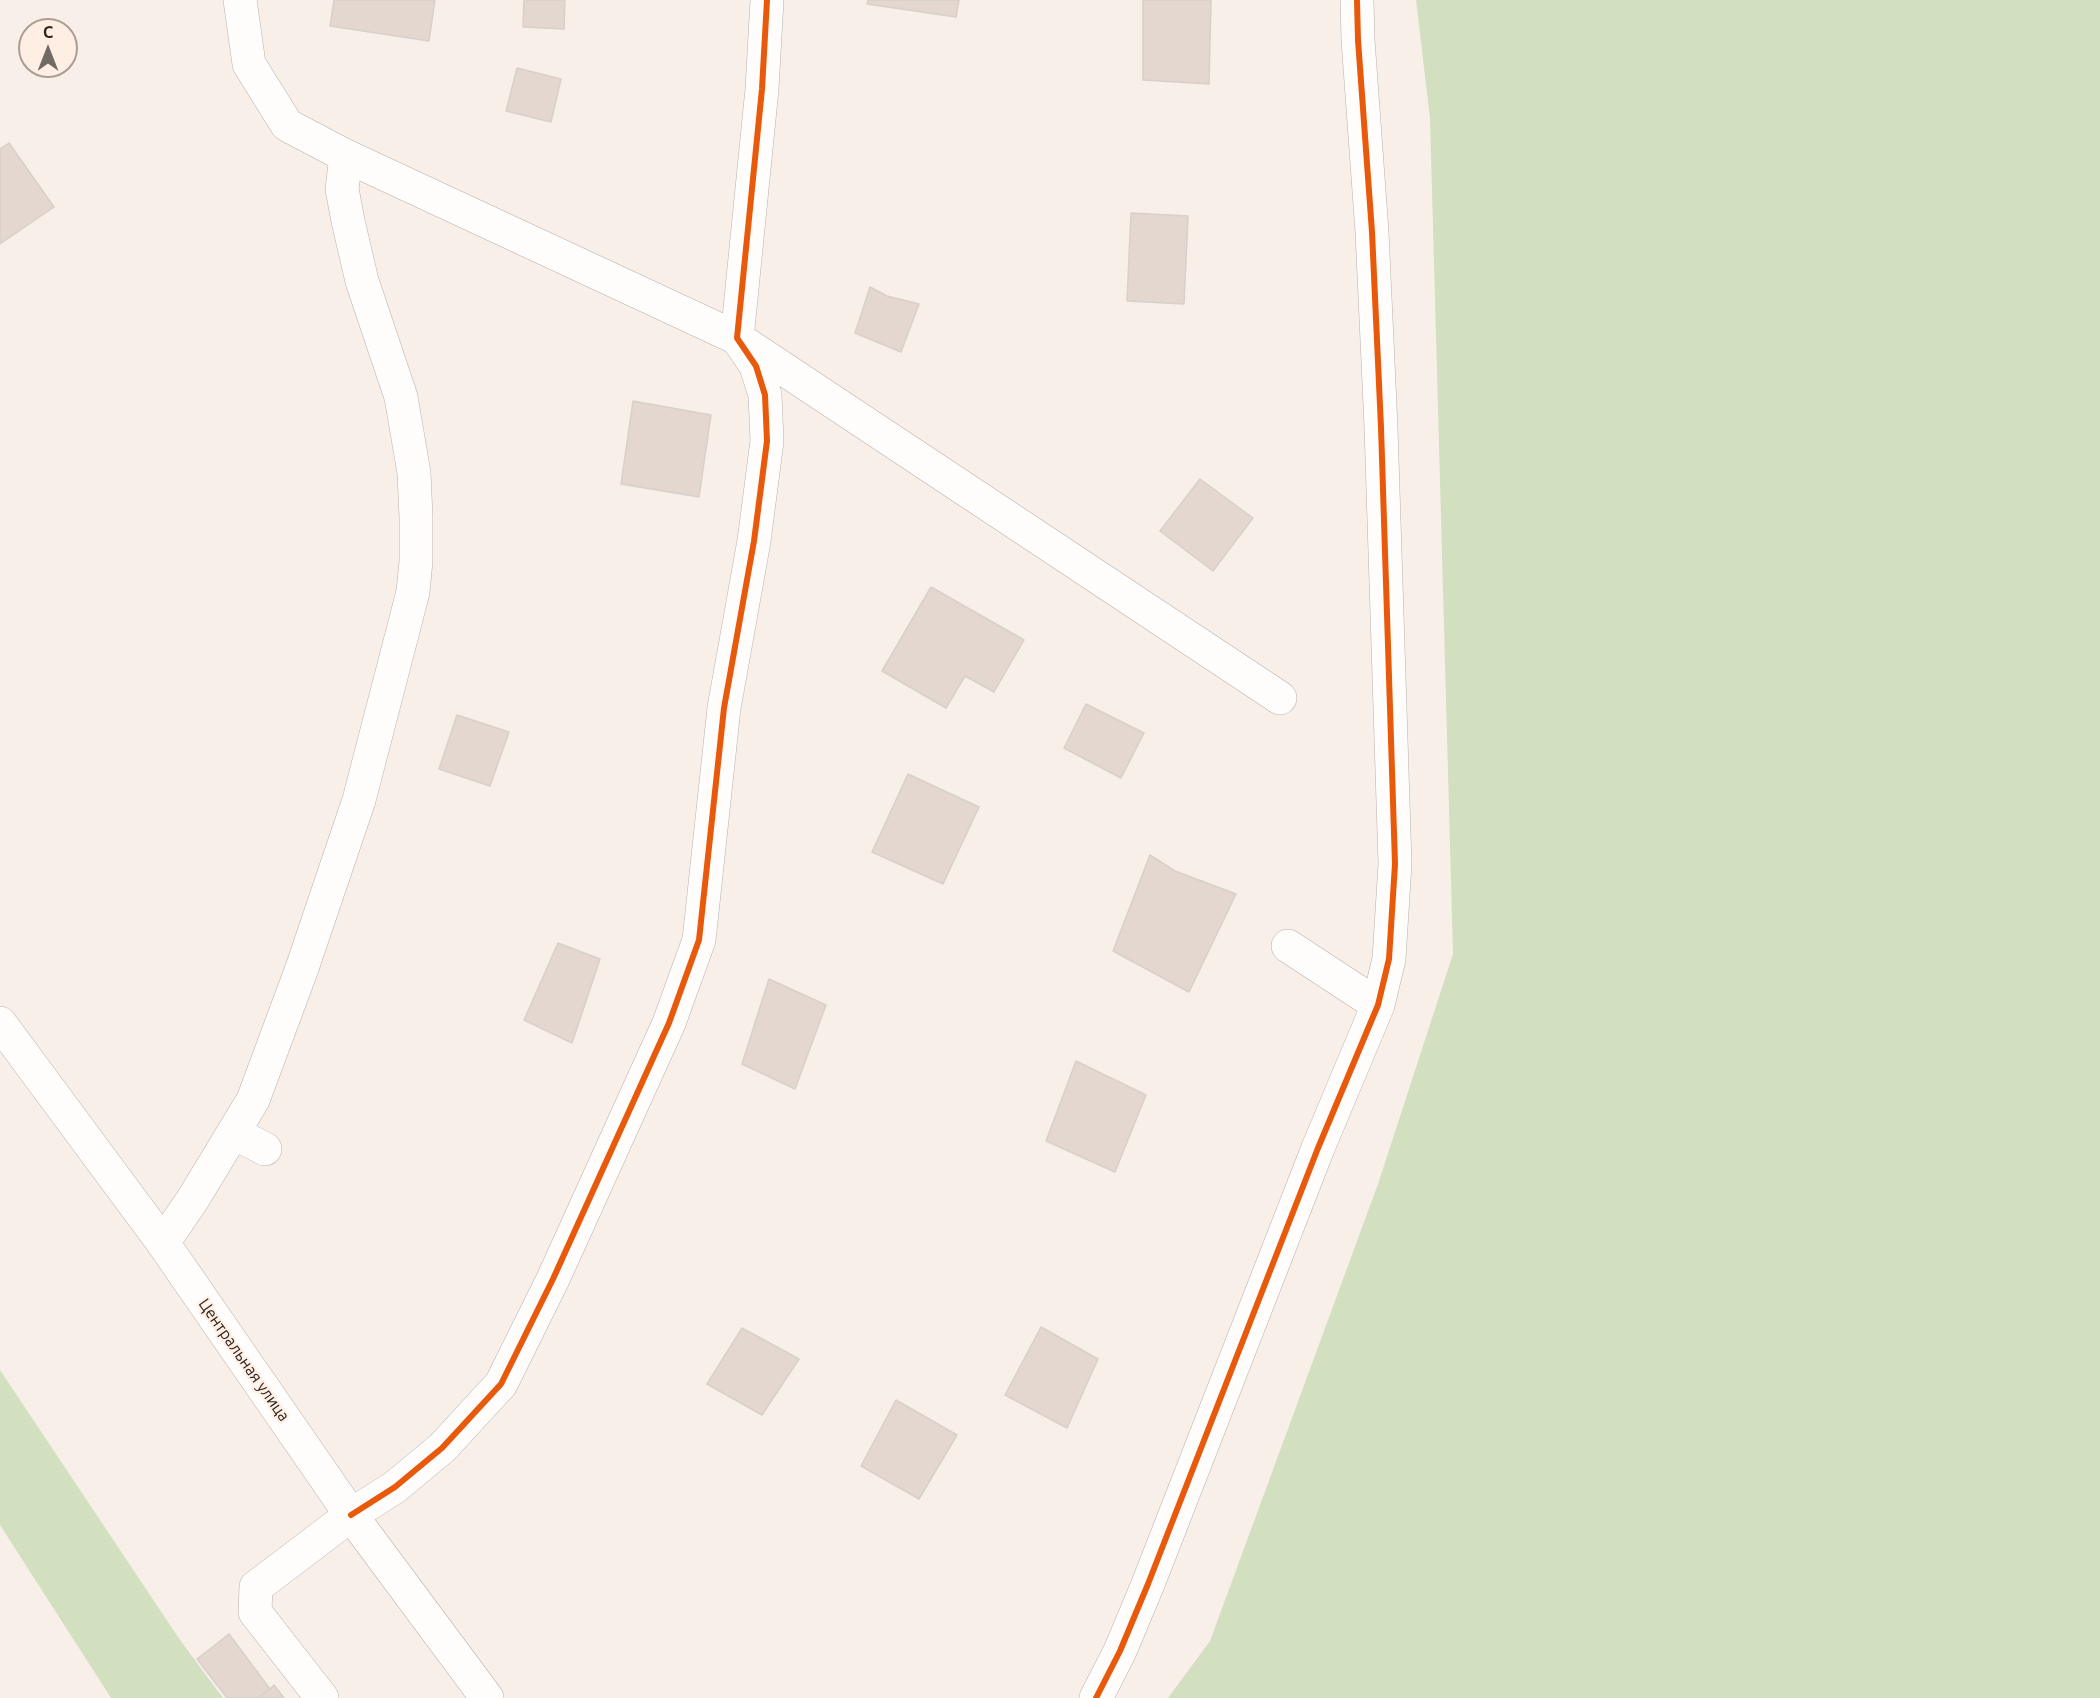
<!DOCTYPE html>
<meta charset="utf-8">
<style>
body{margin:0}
#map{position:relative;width:2100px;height:1698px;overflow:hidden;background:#f8efe9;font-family:Ubuntu,sans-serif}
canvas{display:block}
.north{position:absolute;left:18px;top:18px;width:60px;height:60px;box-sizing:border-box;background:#feeee3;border:2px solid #a99d94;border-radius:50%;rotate:0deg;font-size:16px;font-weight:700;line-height:24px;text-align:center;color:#2a231e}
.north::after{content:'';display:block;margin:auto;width:21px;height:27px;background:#726a65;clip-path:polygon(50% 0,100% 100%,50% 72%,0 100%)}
</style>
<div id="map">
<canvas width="2100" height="1698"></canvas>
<div class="north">С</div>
</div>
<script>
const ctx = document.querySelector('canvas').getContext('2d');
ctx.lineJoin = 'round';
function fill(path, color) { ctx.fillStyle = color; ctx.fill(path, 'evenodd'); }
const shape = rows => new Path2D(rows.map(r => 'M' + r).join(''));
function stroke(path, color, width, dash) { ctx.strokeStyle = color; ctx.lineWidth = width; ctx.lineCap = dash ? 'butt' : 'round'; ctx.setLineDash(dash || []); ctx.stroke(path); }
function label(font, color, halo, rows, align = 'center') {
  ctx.font = font + ' Ubuntu,sans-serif'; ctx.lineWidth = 4.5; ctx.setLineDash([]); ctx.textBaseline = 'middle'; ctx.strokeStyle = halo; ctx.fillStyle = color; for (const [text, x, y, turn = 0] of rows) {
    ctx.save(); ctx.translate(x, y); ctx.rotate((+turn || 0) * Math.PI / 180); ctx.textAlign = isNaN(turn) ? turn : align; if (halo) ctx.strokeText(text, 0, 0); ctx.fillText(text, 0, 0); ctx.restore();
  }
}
fill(shape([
 [1416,0,2100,0,2100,1698,1168,1698,1210,1641,1378,1184,1453,954,1430,118],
 [0,1370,180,1640,223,1698,111,1698,0,1525]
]), '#d2e0c0');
const building = shape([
 [334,0,435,0,429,41,330,26,334,0],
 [524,0,565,0,564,29,523,27,524,0],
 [868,0,959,0,956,17,867,4,868,0],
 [1143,0,1211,0,1209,84,1143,80,1143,0],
 [517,68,561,79,551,122,506,111,517,68],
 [9,143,54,207,0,244,0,149,9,143],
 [1131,213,1188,216,1184,304,1127,301,1131,213],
 [870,287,887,296,919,304,901,352,855,333,870,287],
 [633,401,711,415,699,497,621,484,633,401],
 [1200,479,1253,518,1213,571,1160,531,1200,479],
 [931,587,1024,640,994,692,965,676,946,708,882,671,931,587],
 [1086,704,1144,733,1121,778,1064,748,1086,704],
 [457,715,509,732,490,786,439,769,457,715],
 [908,774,979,807,943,884,872,852,908,774],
 [1150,855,1175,871,1236,894,1189,992,1113,951,1150,855],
 [558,943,600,959,572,1043,524,1020,558,943],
 [769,979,826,1005,795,1089,742,1064,769,979],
 [1076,1061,1146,1095,1115,1172,1046,1141,1076,1061],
 [1041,1327,1098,1359,1067,1428,1005,1395,1041,1327],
 [742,1328,799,1359,762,1415,707,1384,742,1328],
 [896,1400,957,1435,919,1499,861,1466,896,1400],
 [229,1634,270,1689,257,1698,227,1698,197,1659,229,1634],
 [274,1685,284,1698,257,1698,270,1689,274,1685]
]);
fill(building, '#e3d7cf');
stroke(building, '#d8d0ca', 1.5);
const minor = shape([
 [346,156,737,338,1280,698],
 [1288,946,1378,1005],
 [234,1133,265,1149],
 [163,1243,193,1199,253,1100,301,971,359,800,413,592,416,561,416,517,414,473,401,397,362,281,348,221,342,189,346,156,287,125,249,64,240,0],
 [322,1698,255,1612,256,1587,351,1515,395,1487,442,1448,501,1384,553,1279,669,1023,699,940,724,708,754,541,767,441,765,395,756,366,737,338,762,89,767,0],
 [1096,1698,1120,1651,1148,1584,1318,1148,1378,1005,1389,959,1395,864,1381,427,1372,232,1358,40,1357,0]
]);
const major = shape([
 [0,1023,163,1243,351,1515,487,1698]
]);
stroke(minor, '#b8b0ab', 34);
stroke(major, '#b8b0ab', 34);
stroke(minor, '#fefdfc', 33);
stroke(major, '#fefdfc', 33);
stroke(shape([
 [351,1515,395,1487,442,1448,501,1384,553,1279,669,1023,699,940,724,708,754,541,767,441,765,395,756,366,737,338,762,89,767,0],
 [1096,1698,1120,1651,1148,1584,1318,1148,1378,1005,1389,959,1395,864,1381,427,1372,232,1358,40,1357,0]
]), '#e8590c', 6);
label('16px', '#2a231e', '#feeee3', [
 ["Центральная улица",244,1360,55]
]);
</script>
